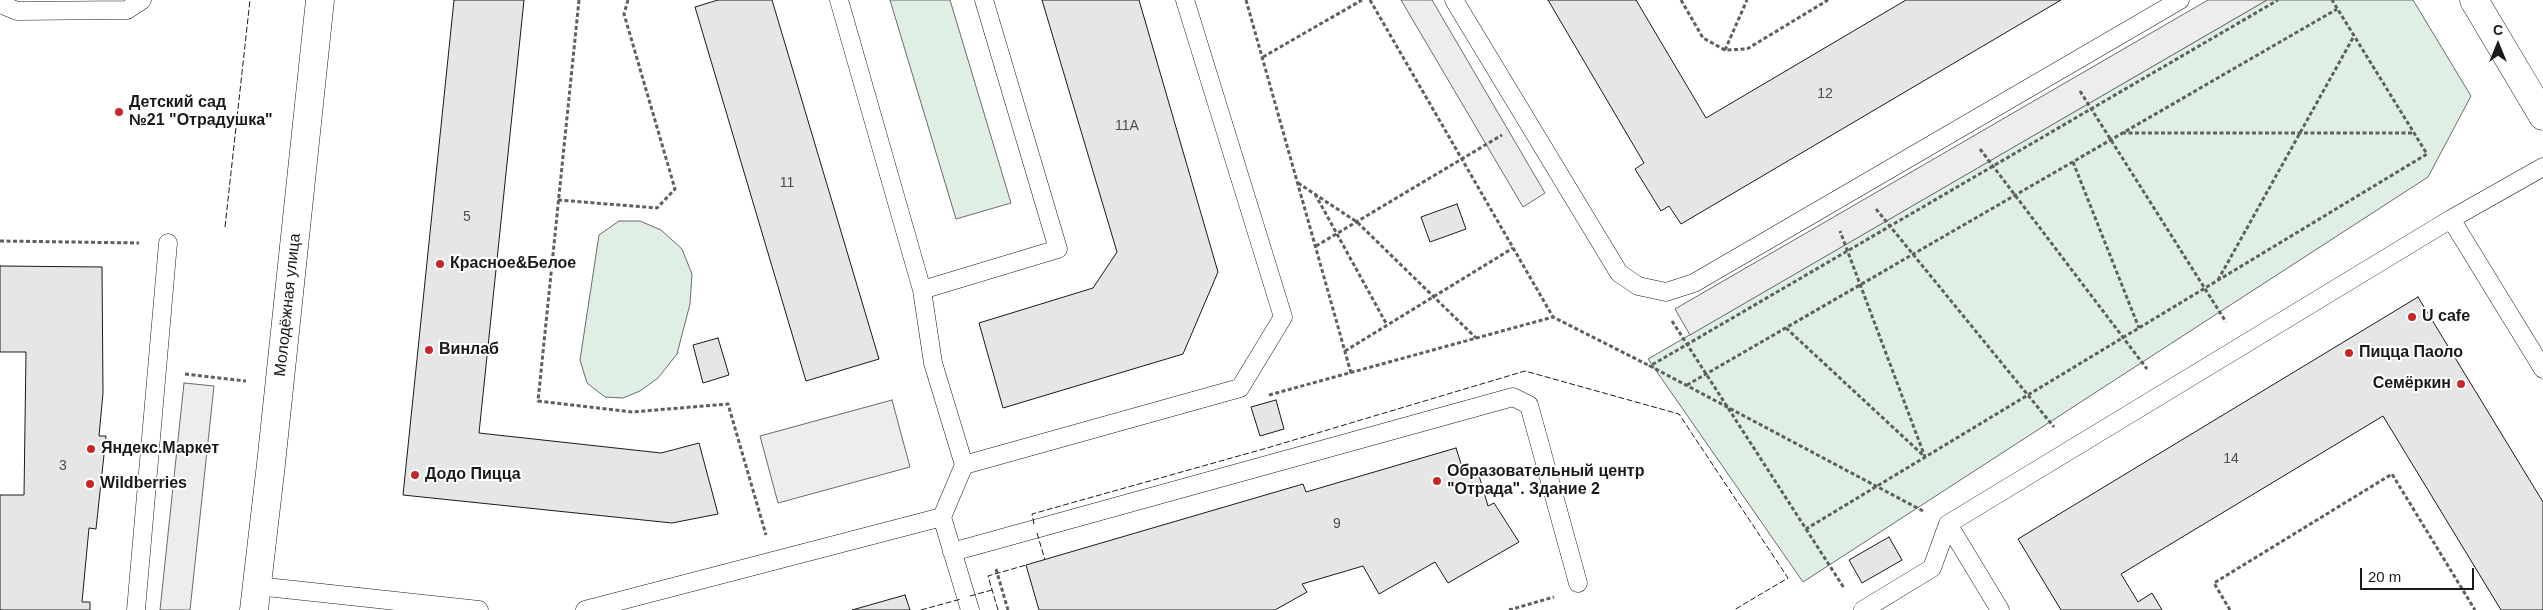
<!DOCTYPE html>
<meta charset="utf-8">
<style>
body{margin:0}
#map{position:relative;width:2543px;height:610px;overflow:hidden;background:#fff;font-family:Arial,sans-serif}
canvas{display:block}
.north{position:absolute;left:2473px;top:20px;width:50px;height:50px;-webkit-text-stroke:4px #fff;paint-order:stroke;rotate:0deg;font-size:14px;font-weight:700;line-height:20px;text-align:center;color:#1a1a1a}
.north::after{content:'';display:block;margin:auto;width:18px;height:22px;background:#1a1a1a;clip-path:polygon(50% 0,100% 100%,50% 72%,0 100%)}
.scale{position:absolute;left:2360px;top:568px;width:114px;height:22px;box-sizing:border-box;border:2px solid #1a1a1a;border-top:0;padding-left:6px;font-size:15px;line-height:18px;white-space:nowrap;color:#1a1a1a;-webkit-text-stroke:4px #fff;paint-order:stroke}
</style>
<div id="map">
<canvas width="2543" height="610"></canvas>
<div class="north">С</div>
<div class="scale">20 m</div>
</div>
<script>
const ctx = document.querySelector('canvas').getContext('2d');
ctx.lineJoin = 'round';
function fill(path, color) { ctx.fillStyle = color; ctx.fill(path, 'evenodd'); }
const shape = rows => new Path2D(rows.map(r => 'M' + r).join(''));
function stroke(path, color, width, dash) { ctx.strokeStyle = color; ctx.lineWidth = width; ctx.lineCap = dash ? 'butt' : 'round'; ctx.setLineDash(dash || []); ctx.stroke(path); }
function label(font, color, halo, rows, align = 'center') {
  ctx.font = font + ' Arial,sans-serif'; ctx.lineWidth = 4; ctx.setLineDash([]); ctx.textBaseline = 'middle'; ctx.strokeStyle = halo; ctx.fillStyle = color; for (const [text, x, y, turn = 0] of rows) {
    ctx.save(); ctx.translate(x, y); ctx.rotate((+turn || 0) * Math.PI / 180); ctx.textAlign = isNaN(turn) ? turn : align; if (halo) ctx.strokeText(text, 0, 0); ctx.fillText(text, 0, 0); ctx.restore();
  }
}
const green = shape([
 [890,0,950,0,1011,203,956,219,890,0],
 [2267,0,2413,0,2471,96,2428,177,1803,582,1648,359,2267,0],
 [619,221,640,221,661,230,682,249,692,274,690,304,677,354,658,378,640,391,623,398,605,397,587,383,580,360,599,235,619,221]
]);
fill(green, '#e0efe3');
stroke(green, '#6a6a6a', 1);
const parking = shape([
 [1401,0,1432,0,1545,193,1523,207,1401,0],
 [2208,0,2267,0,1690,335,1675,309,2208,0],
 [184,383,214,386,190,610,160,610,184,383],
 [892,400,910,467,778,503,760,436,892,400]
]);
fill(parking, '#ededed');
stroke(parking, '#6a6a6a', 1);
const building = shape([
 [454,0,524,0,479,433,661,453,699,443,718,514,672,523,403,495,454,0],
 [718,0,772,0,879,359,806,381,695,7,718,0],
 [1042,0,1139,0,1218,272,1183,354,1003,408,979,323,1093,288,1117,252,1042,0],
 [1548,0,1636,0,1706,118,1906,0,2061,0,1681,224,1669,206,1661,211,1635,169,1644,163,1548,0],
 [1457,204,1466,229,1430,242,1421,217,1457,204],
 [0,266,102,267,103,393,99,436,106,436,96,529,89,528,82,602,90,602,90,610,0,610,0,495,24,495,26,352,0,352,0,266],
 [2418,297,2543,502,2543,610,2501,610,2383,416,2121,574,2138,602,2152,593,2162,610,2061,610,2018,539,2418,297],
 [718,338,729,375,703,383,693,345,718,338],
 [1276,400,1284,429,1260,436,1251,407,1276,400],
 [1456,448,1465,476,1478,472,1488,506,1494,503,1519,542,1448,583,1435,562,1379,594,1363,566,1302,584,1307,592,1275,610,1039,610,1026,565,1303,484,1306,492,1456,448],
 [1889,537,1902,560,1862,583,1849,560,1889,537],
 [905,595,910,610,852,610,905,595]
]);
fill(building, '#e6e6e6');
stroke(building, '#1a1a1a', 1);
const lane = shape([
 [3,0,5,6,17,11,127,10,142,0],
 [839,0,922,290,933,363,964,465,1240,388,1283,317,1185,0],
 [1454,0,1619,273,1638,286,1666,292,1694,283,2180,0],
 [2451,219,2543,369],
 [922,290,1058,249,984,0],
 [942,517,970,610],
 [952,552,1513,397,1529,405,1578,583],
 [257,586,479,610],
 [136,610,168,243],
 [585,610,942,517,964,465],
 [1863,610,1932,568,1948,524],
 [2000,610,1948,524,2451,219,2543,167]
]);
const street = shape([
 [2474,0,2543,116]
]);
const secondary = shape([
 [254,610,271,464,320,0]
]);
stroke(lane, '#1a1a1a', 19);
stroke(street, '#1a1a1a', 29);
stroke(secondary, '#1a1a1a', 29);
stroke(shape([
 [579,0,538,401,632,412,728,404,766,535],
 [1246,0,1351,373],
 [1370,0,1553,317,1650,366],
 [1681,0,1703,38,1725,50,1747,49,1828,0],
 [1725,50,1747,0],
 [1263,57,1362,0],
 [2080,91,2226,322],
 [2122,133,2414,133],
 [1980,149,2147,369],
 [2073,162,2139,328],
 [1298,183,1357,222,1476,338],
 [1315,194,1387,325],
 [558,200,657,208,675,189,624,14,628,0],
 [1876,209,2054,427],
 [0,241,139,243],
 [1316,246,1502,135],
 [2218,280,2354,36],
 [1672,321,1806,529,2427,154,2332,0],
 [1786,328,1925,457,1840,231],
 [1345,351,1513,248],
 [185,374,246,381],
 [1687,385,2337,9],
 [1269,395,1553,317],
 [1923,511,1650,366,2278,0],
 [1806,529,1844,588],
 [996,569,1008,610],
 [1509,610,1554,597],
 [2230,610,2214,583,2392,474,2475,610]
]), '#5f5f5f', 3, [4, 2.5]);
stroke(lane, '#fff', 18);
stroke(street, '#fff', 28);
stroke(secondary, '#fff', 28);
stroke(shape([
 [225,227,250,0],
 [1034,524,1032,514,1267,448,1525,371,1679,414,1788,578,1734,610],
 [1037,533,1045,560],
 [970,596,992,590],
 [921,610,961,599],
 [998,610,988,576,1026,565]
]), '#1a1a1a', 1, [6, 2.5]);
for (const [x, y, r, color] of [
 [119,112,5,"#c62828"],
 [440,264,5,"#c62828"],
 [2412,317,5,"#c62828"],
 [429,350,5,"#c62828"],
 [2349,353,5,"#c62828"],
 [2461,384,5,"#c62828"],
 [91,449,5,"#c62828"],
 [415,475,5,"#c62828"],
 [1437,481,5,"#c62828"],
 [90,484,5,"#c62828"]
]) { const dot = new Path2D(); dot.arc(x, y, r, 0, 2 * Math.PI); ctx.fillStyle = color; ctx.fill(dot); stroke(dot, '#fff', 2); }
label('14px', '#4d4d4d', null, [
 ["12",1825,94],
 ["11А",1127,126],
 ["11",787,183],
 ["5",467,217],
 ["14",2231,459],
 ["3",63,466],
 ["9",1337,524]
]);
label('bold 16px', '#1a1a1a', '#fff', [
 ["Детский сад",129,103],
 ["№21 \"Отрадушка\"",129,121],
 ["Красное&Белое",450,264],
 ["U cafe",2422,317],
 ["Винлаб",439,350],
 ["Пицца Паоло",2359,353],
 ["Семёркин",2451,384,"right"],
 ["Яндекс.Маркет",101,449],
 ["Образовательный центр",1447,472],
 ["\"Отрада\". Здание 2",1447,490],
 ["Додо Пицца",425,475],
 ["Wildberries",100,484]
], 'left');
label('16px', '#1a1a1a', '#fff', [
 ["Молодёжная улица",288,305,-84]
]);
</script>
